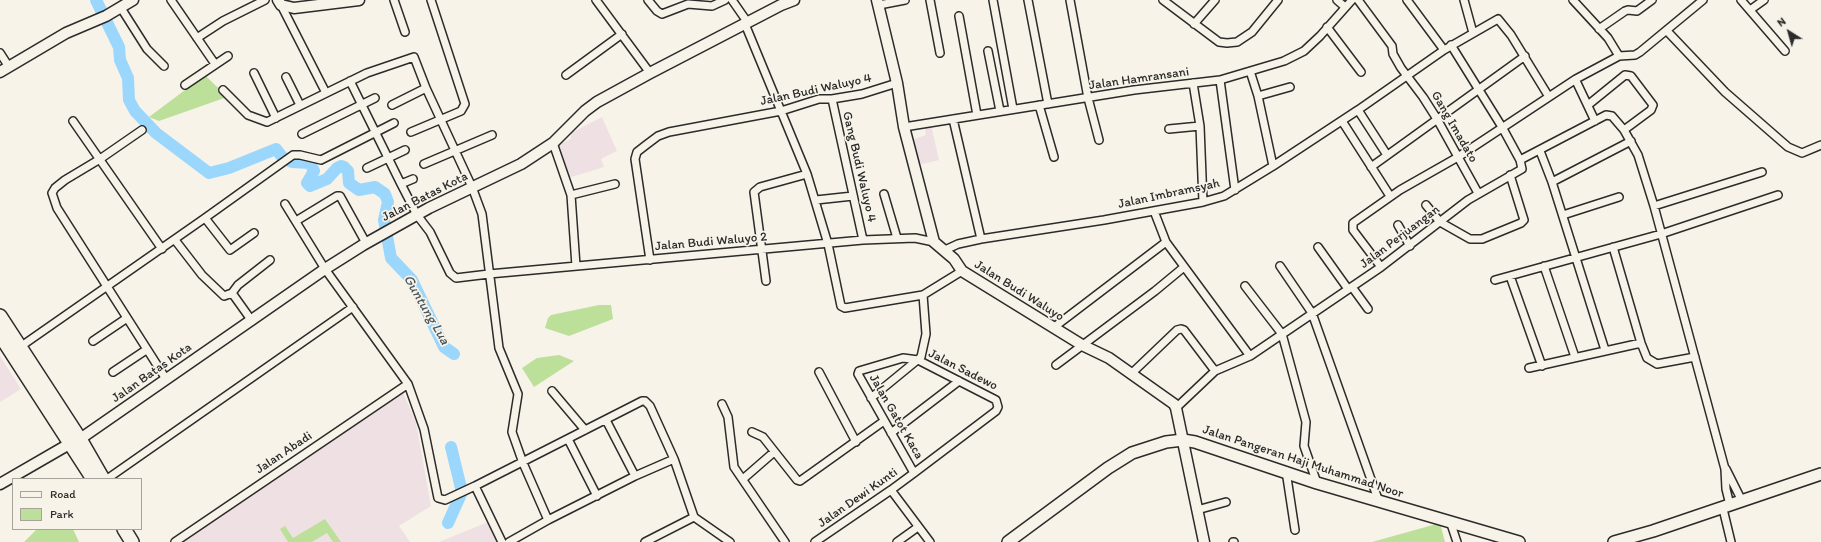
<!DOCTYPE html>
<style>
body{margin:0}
#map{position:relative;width:1821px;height:542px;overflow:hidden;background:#f7f3e8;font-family:Itim,sans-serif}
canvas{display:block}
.legend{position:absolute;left:12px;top:478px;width:130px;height:52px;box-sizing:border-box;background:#f7f3e8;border:1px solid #a5a39c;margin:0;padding:5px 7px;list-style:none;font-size:12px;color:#2b2b2b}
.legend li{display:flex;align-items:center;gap:8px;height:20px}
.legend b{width:20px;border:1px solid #a5a39c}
.north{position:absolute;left:1769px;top:12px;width:40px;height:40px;-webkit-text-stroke:3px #f7f3e8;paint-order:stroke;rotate:323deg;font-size:11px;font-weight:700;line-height:16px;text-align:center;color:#2b2b2b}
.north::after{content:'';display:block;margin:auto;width:14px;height:18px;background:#2b2b2b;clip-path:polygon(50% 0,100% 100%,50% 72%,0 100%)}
</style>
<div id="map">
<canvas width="1821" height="542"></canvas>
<ul class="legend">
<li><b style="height:5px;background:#f7f3e8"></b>Road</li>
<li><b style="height:11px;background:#bce09a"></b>Park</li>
</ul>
<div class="north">N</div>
</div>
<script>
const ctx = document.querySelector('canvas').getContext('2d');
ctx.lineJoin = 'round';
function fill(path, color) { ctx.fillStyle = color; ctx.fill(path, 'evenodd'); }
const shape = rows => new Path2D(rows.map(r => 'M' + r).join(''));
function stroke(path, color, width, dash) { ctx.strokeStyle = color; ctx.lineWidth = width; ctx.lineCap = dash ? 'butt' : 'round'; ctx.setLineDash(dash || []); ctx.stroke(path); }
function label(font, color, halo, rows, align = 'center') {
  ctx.font = font + ' Itim,sans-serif'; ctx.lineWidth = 3.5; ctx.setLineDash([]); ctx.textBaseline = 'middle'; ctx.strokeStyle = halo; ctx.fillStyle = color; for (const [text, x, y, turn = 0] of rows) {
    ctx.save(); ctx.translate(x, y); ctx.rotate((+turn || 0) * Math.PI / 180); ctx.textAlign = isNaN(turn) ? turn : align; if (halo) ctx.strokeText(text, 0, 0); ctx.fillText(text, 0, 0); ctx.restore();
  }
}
fill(shape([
 [602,117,617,151,601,159,604,167,568,178,557,145,571,139,571,133],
 [931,125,939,160,918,165,911,140,926,135,925,127],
 [0,356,21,389,0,402],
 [402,390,416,423,431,506,399,526,410,542,182,542],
 [488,522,499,542,439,542]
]), '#efe0e4');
fill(shape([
 [205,75,216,86,230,96,159,121,149,117],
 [599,305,611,305,613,319,569,336,545,328,548,318,551,315],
 [559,355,574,361,534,387,522,368,537,358],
 [325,519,341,542,333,542,327,533,312,542,288,542,280,529,285,526,293,538],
 [1440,523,1445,542,1372,542],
 [37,529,73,529,79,542,24,542]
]), '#bce09a');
stroke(shape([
 [96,0,119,47,120,60,128,78,129,100,135,111,156,133,209,173,229,168,276,149,283,158,292,162,310,163,314,171,307,183,310,186,327,179,337,168,341,166,344,167,348,171,349,183,359,190,375,187,385,194,388,202,384,220,391,258,412,280,444,347,454,354],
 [448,523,462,492,451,447]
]), '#9bd7fc', 12);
const street = shape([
 [171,0,215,64],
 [394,0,405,32],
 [596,0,650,73],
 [648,0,657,11,662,14,688,4,712,6,725,0],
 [732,0,748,23],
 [930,0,940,53],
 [993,0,1013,109],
 [1028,0,1048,104],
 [1070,0,1088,98,1099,140],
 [1163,0,1219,42,1227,43,1237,42,1252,32,1278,0],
 [1337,0,1345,7],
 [1358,0,1392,46,1393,54,1401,68,1423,97,1437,119,1478,193],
 [1407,0,1444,50],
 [1464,0,1473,33],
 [1573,0,1608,38,1619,56],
 [1741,0,1785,51],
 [281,5,326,93],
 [879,5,905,0],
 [121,8,147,49,164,66],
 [1750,10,1764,0],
 [959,16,977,115],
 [745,24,807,174,828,244,841,306,845,308,923,295,962,271],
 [1194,24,1215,0],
 [1327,27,1361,72],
 [1599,29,1625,11,1628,10,1637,11,1652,0],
 [1667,31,1725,92,1788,147,1802,153,1821,145],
 [197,38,223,21,265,0],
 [988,51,1000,111],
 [0,53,9,67],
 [1250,71,1258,96,1273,166],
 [254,73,276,118],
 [566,75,622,34],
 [286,77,300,105],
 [1220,80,1235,190],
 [350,81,401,184,417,215,430,232,450,273,456,278,489,274,863,240,915,238,934,242],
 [1193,83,1200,126,1203,202],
 [1577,83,1595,121],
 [185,85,228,56],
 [426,88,472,187,482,214,499,348,518,394,512,432,523,463,548,520],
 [223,90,248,115,267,122,367,73,414,57,426,88,392,105],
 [1258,96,1290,87],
 [832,99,863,240],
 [1039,105,1054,157],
 [1588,105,1625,75,1631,76,1653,105,1651,110,1624,130],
 [1358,110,1387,155],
 [953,119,981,239],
 [73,121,162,249],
 [1342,121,1390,196],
 [904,127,1134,90,1220,80,1284,61,1304,51,1320,36,1352,0],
 [1169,129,1200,126],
 [142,130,100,159,65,180,55,188,52,193,57,208,166,379],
 [411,132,461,111,465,104,431,0],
 [302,134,375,98],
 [553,143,571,195,576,266],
 [1540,151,1552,182,1605,350],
 [1520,160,1606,115,1612,116,1624,130,1638,155,1654,206,1725,469,1726,489,1730,505],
 [424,164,492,135],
 [1371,167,1525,56],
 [367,168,405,150],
 [1552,182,1631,141],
 [401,184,413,179],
 [884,194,897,238],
 [571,195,615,184],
 [816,200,853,196],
 [285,204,325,269,408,384,424,429,438,498,445,500,475,486,642,401,645,401,650,406,674,459,694,517,730,542],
 [1426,205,1440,222,1470,239,1482,239,1521,223,1524,220,1510,175],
 [1654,206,1762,172],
 [1154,211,1166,242,1250,356],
 [1563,215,1619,197],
 [205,218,230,250,254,233],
 [296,221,337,196,340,196,366,243],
 [1398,225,1410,246],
 [175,240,202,275,224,296,232,293,252,321],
 [1318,247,1348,289],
 [1613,247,1641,343,1647,358,1657,364,1695,357],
 [945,250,958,244,981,239,1104,220,1203,202,1224,196,1273,166,1358,110,1444,50,1498,19,1511,35,1549,97],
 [650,260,635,159,637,152,646,145,658,136,669,132,781,111,819,99,832,99,862,94,897,83],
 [1280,266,1312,313,1379,502],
 [1544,266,1575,357],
 [1381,267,1353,230,1353,223,1400,190,1458,157,1576,79,1619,56,1635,55,1640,52,1703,0],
 [1510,276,1542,366],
 [1495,280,1661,234,1778,195],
 [766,281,754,192,760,187,807,174],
 [1245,286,1282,334,1306,422,1304,446,1317,483],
 [1352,287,1368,309],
 [232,293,238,285,270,260],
 [1053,328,1166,242],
 [93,341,127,318],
 [20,347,205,218,293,155,300,155,321,160,394,123],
 [1056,365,1155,291,1184,267],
 [1529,368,1641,343],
 [113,372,146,350],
 [819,372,856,442],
 [1132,373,1177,330,1181,329,1184,330,1215,371],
 [552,391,585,430],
 [871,398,921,357,926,334,923,295],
 [722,404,728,417,734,467,785,542],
 [1176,408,1215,371,1250,356,1381,267,1468,200,1522,169,1520,160,1502,127,1451,45],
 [606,420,635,476],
 [752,432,763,437,797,480,800,481,884,421],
 [891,433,959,381],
 [568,439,597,496],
 [1726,469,1742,501],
 [1286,471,1295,530],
 [107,479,353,307],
 [743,479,774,452],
 [475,486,502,542],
 [891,490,930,542],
 [1197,510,1226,502],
 [1724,513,1731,542],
 [1450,521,1457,542],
 [175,542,408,384],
 [509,542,548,520,635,476,674,459],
 [645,542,694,517],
 [815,542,891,490,914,473,996,411,998,407,996,400,918,360,903,358,859,371,858,374,914,473],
 [897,542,918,527],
 [1233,542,1234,542]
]);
const secondary = shape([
 [278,0,281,5,294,8,359,0],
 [877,0,897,83,904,127,934,242,954,259,962,271,1082,345,1109,358,1174,404,1176,408,1204,542],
 [0,72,66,33,106,16,133,0],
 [80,439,325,269,363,245,429,208,521,164,553,143,585,111,597,102,650,73,781,5,794,0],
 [0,484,71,443]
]);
const primary = shape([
 [1008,542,1108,468,1132,453,1166,442,1183,440,1195,442,1317,483,1519,542],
 [1614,542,1653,531,1821,474]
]);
const highway = shape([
 [0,316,80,439,103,479],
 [0,335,93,479],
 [124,529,132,542]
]);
stroke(street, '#2b2b2b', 10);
stroke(secondary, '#2b2b2b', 13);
stroke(primary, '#2b2b2b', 14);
stroke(highway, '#2b2b2b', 16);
stroke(street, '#f7f3e8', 7);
stroke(secondary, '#f7f3e8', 10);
stroke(primary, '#f7f3e8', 11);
stroke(highway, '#f7f3e8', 13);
label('13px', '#2b2b2b', '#f7f3e8', [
 ["Jalan Hamransani",1139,79,-8],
 ["Jalan Budi Waluyo 4",816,90,-12],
 ["Gang Imadato",1454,127,60],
 ["Gang Budi Waluyo 4",859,167,77],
 ["Jalan Imbramsyah",1169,194,-12],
 ["Jalan Batas Kota",425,197,-27],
 ["Jalan Perjuangan",1400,237,-37],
 ["Jalan Budi Waluyo 2",711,242,-5],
 ["Jalan Budi Waluyo",1019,291,32],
 ["Jalan Sadewo",963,370,27],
 ["Jalan Batas Kota",152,373,-35],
 ["Jalan Gatot Kaca",896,417,60],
 ["Jalan Abadi",284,453,-34],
 ["Jalan Pangeran Haji Muhammad Noor",1303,462,18],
 ["Jalan Dewi Kunti",858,498,-35]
]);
label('italic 14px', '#47565f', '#f7f3e8', [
 ["Guntung Lua",426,310,60]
]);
</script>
